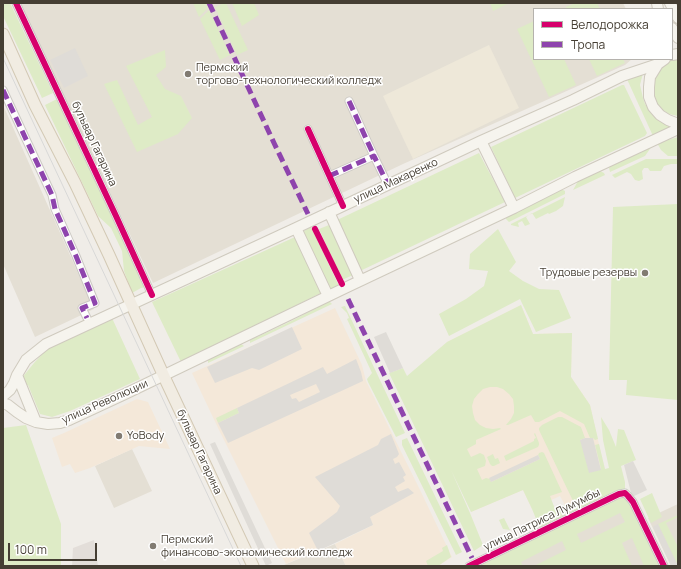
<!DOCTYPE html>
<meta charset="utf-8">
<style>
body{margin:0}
#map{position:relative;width:681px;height:569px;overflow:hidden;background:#f0ede8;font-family:Manrope,sans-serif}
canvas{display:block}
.frame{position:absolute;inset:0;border:4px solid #453e33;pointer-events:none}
.legend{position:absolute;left:533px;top:8px;width:140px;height:52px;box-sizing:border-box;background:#fff;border:1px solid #b5b2ad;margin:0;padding:5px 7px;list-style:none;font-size:12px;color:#453e33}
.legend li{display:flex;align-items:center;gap:8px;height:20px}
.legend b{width:20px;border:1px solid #b5b2ad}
.scale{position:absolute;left:8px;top:543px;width:89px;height:18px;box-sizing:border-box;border:2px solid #453e33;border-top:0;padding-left:5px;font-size:12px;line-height:14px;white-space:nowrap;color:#453e33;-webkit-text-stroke:3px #fff;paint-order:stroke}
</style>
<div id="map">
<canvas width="681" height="569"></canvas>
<div class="frame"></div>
<ul class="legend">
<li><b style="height:5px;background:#d6006c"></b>Велодорожка</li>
<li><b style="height:5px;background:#8e44ad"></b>Тропа</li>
</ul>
<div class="scale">100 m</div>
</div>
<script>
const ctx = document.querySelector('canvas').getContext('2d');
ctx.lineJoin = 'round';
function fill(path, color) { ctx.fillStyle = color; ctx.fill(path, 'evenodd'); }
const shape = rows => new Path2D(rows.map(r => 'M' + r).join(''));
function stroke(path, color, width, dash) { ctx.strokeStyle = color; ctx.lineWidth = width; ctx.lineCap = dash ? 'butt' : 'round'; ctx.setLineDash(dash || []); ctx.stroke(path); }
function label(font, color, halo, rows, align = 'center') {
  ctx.font = font + ' Manrope,sans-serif'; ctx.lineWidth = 3; ctx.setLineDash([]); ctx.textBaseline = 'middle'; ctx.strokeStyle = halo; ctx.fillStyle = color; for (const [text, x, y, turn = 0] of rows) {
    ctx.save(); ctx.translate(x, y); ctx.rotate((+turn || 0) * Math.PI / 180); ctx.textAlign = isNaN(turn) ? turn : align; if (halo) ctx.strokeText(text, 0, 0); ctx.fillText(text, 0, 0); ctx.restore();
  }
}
fill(shape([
 [20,3,623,3,626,9,534,9,534,59,632,59,625,65,403,164,153,283],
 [3,105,94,309,35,337,3,264],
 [132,449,152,491,114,508,95,466],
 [678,504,678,566,671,566,648,518],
 [627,508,653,566,505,566],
 [335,544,346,566,285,566,284,565]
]), '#e4dfd4');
fill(shape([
 [521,305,533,334,572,333,571,377,590,405,606,475,582,500,566,507,560,496,532,509,523,490,471,512,447,342],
 [335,308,362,365,366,381,421,492,452,557,438,566,346,566,335,544,373,525,369,517,378,513,368,517,372,525,286,564,219,430,192,373],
 [137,399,148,402,170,449,139,446,90,468,75,473,70,464,62,467,52,438,64,433]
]), '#f4e8d9');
fill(shape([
 [94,540,98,566,72,566,73,548]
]), '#e3ded9');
fill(shape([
 [489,45,519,108,413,159,383,96]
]), '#eee8d9');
fill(shape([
 [3,3,10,3,53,93,42,98,3,16],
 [193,3,206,3,208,8,199,17],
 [224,3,226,3,248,50,237,55,215,7],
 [232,3,254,3,259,15,242,26],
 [490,3,509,3,493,11],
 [575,3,597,3,600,9,566,9,566,7],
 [209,10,230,55,220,60,200,19],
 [534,21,534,59,564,59,576,85,549,97,517,29],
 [165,50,166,67,156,75,165,89,181,96,192,118,178,134,137,152,104,84,117,80,138,125,152,117,126,66],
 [678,56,678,116,669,114,660,108,654,99,652,78,663,62],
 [589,59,623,59,625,63,597,76],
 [643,73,640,85,643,98,645,104,653,115,659,120,674,126,653,136,626,77],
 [622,85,624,85,647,133,645,136,515,198,491,147],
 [57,99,145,287,141,288,132,293,124,271,122,251,111,228,98,216,45,105],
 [678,137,678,156,668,156,661,150,657,143],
 [652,146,645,156,610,172,609,168,610,166],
 [479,153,505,202,360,271,335,221],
 [646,159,678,159,678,164,671,164,664,166,661,171,650,171,648,168,644,168,642,171,643,179,639,181,635,180,631,174,627,172,615,178,612,175],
 [600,171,604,173,605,175,573,190,578,181],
 [561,189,565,191,565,194,509,222,506,219,506,215],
 [565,197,563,206,556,211,549,214,548,213,536,219,532,213,526,217,530,224,525,226,522,221,518,223,519,227,511,225,511,224],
 [678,204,678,400,626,395,627,380,609,380,613,207],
 [329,225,353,275,342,280,319,229],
 [311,227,339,286,329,291,302,232],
 [498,229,516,262,509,271,523,281,539,289,559,290,571,318,536,332,520,299,449,336,439,314,466,299,484,286,488,271,469,269,470,254],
 [295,237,323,292,181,362,152,302],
 [327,301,330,302,332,304,250,343,250,339,256,335,257,337,285,324,317,308,317,306],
 [521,305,533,334,572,333,571,377,590,405,598,439,595,440,593,438,590,438,584,424,560,411,539,422,535,422,531,415,508,425,506,425,511,419,514,413,514,406,513,399,509,394,503,389,497,387,490,387,483,389,478,394,474,399,472,406,473,413,475,420,480,425,486,428,493,429,500,428,501,429,476,440,476,444,467,449,471,457,480,453,484,455,486,461,485,466,477,469,482,480,486,478,490,479,491,482,540,459,538,455,539,453,542,452,544,453,562,492,550,496,555,509,565,505,566,507,574,503,539,430,539,428,542,425,558,417,562,417,581,427,585,438,580,440,601,469,595,445,599,444,605,469,609,468,603,440,601,417,609,430,616,447,618,429,624,430,636,460,621,466,625,482,625,493,664,566,644,566,632,538,622,543,632,566,534,566,566,550,562,541,521,562,523,566,476,566,541,531,532,509,523,490,471,512,451,470,470,513,483,545,474,551,389,373,403,368,407,376,447,342],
 [620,513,625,522,581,543,577,534],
 [345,306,405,433,396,437,368,382,367,379,372,373,347,319,349,318,347,313,341,307],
 [112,318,140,379,70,411,52,417,40,414,28,385,25,385,21,379,34,363,48,348],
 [240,343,244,346,208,363,208,358],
 [237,408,239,413,218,423,216,418],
 [26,425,61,524,61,566,3,566,3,428],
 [535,433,539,443,539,445,538,447,506,461,504,456,534,441,534,439,536,438,534,434],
 [407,438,462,552,456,555,402,445,402,440],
 [493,454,495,459,498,458,500,463,494,466,492,466,490,464,487,457],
 [652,493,662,517,651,523,640,499],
 [678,515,678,517,666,523,678,547,678,566,658,524],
 [504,518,510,530,503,529,499,520],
 [447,545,451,557,438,566,428,566,426,561,443,551,442,548]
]), '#deebc6');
fill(shape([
 [75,48,88,76,64,88,50,60],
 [292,327,302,349,259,370,252,368,215,383,207,367],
 [386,332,403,368,390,373,374,337],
 [356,359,361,372,363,381,228,443,218,423,239,413,237,408,323,367,327,374],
 [316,384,320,392,299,402,296,398,292,399,290,395],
 [391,434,399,454,397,457,393,459,395,464,399,462,406,475,403,477,405,481,395,487,398,492,408,488,414,493,370,517,373,525,318,551,309,533,337,512,340,506,315,477,378,445,381,439],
 [585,438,593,438,601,470,589,473,580,440],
 [215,442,272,563,266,566,210,444],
 [538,455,540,459,491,482,489,478],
 [633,461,647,490,632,497,624,465],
 [658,524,678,566,671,566,653,527]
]), '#dfdcd7');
const minor = shape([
 [16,3,116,216,152,295],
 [3,90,52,195,55,209,76,256,95,303,82,308,87,318],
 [349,101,374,156],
 [308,129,343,206],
 [329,176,374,156,388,185],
 [469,566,619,494,625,493,628,496,633,502,664,566]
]);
const secondary = shape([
 [657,3,658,9],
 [670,3,678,18],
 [672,28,678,38],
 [672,55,678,54],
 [665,59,658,64,650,77,649,87,649,97,653,107,660,115,668,120,678,124],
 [481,141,514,208],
 [329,212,360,280],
 [296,228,328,296],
 [17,375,36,422],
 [3,396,10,390,14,383,17,375,26,360,46,344,296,228,481,141,573,100,622,76,658,64],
 [3,403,8,405,17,412,26,418,36,422,48,424,60,423,69,420,125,394,345,288,514,208,575,177,678,129]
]);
const primary = shape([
 [3,34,35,105,75,183,109,255,167,383,253,566]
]);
stroke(minor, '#ccc9c4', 9);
stroke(secondary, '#cfcabe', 12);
stroke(primary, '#d3c9b4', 13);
stroke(minor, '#fdfcfc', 7);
stroke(secondary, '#f6f4ee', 10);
stroke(primary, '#f1ece2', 11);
stroke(shape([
 [3,58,241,566]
]), '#d8d8d7', 1);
stroke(shape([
 [209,3,274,143,308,214],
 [3,90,52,195,55,209,76,256,95,303,82,308,87,318],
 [349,101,374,156],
 [329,176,374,156,388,185],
 [348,299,412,433,472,558]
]), '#8e44ad', 5, [10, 5]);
stroke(shape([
 [16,3,116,216,152,295],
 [308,129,343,206],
 [315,229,342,284],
 [469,566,619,494,625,493,628,496,633,502,664,566]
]), '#d6006c', 6);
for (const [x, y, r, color] of [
 [188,74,4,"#817b72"],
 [645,273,4,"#817b72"],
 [119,436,4,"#817b72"],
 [153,546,4,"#817b72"]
]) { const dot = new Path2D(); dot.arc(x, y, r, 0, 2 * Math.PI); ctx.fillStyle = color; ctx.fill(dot); stroke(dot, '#fff', 1.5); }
label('11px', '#453e33', '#fff', [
 ["Пермский",196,68],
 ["торгово-технологический колледж",196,81],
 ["Трудовые резервы",637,273,"right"],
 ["YoBody",127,436],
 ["Пермский",161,540],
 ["финансово-экономический колледж",161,553]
], 'left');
label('11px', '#453e33', '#fff', [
 ["бульвар Гагарина",94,144,65],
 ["улица Макаренко",396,181,-25],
 ["улица Революции",105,402,-24],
 ["бульвар Гагарина",199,452,65],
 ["улица Патриса Лумумбы",542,520,-26]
]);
</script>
